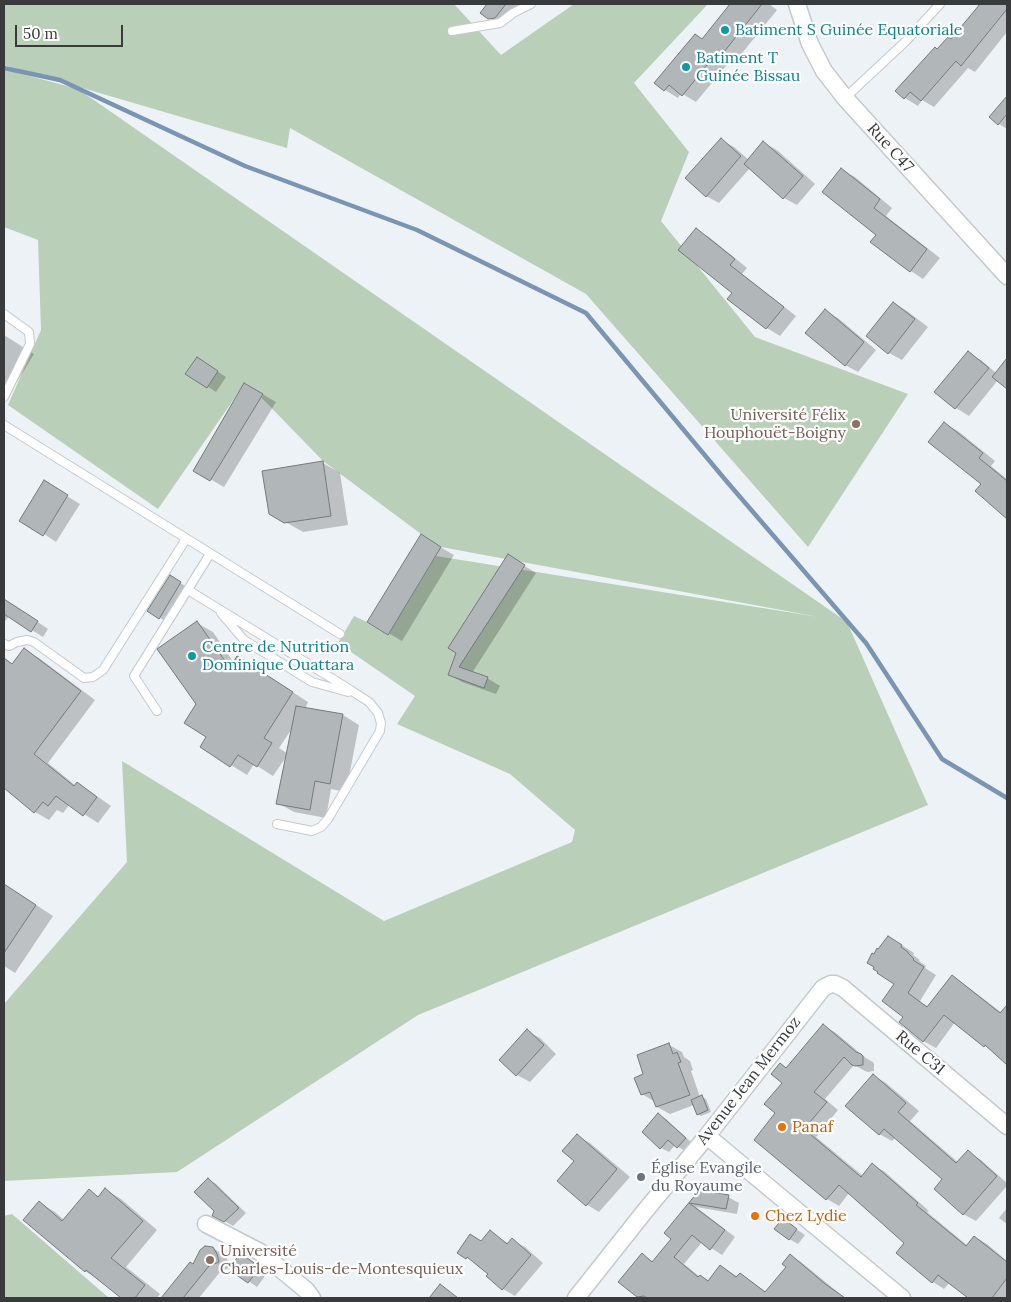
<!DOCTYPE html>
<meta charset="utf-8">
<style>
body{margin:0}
#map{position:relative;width:1011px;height:1302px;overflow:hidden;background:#edf2f6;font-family:Lora,serif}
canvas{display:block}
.frame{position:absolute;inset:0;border:5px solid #383a3b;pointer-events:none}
.scale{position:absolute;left:15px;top:25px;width:108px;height:22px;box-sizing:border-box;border:2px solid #383a3b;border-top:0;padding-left:6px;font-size:15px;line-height:18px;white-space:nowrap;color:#383a3b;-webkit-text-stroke:4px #fefefe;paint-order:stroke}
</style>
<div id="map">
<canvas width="1011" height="1302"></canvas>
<div class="frame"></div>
<div class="scale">50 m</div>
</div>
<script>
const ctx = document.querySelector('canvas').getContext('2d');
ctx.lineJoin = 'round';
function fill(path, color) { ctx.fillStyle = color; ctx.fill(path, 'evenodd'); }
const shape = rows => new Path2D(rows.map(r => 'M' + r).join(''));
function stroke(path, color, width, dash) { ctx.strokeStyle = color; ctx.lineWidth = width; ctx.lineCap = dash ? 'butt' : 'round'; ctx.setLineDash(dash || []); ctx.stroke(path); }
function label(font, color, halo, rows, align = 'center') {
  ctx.font = font + ' Lora,serif'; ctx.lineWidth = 4.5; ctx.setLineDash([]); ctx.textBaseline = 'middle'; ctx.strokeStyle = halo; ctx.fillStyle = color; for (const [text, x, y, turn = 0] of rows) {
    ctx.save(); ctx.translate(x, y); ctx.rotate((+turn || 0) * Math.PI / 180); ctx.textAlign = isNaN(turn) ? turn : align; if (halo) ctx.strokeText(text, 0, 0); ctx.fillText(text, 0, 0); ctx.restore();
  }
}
fill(shape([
 [4,4,454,4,501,55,574,4,708,4,634,83,689,152,661,221,755,337,908,394,808,547,586,294,290,128,287,148,4,65],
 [4,69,78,89,847,622,928,805,418,1015,177,1172,4,1181,4,1004,127,862,122,761,384,921,572,842,575,830,510,774,397,724,415,696,338,643,354,616,367,622,388,635,436,556,819,617,441,547,421,534,323,461,251,387,245,383,158,509,8,405,41,330,38,240,4,227],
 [12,1214,109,1298,4,1298,4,1216]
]), '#b9cfb8');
fill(shape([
 [489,4,518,4,503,22,497,23,482,13],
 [732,4,769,4,777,10,734,63,730,61,696,102,681,93,678,98,665,90,656,83,703,40],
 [982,4,986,4,990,6,993,4,1007,5,1007,32,975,72,968,68,934,107,922,100,918,106,905,98,897,91,938,50,951,40],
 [1007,97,1007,129,999,124,990,117],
 [721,140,734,147,749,160,764,143,777,150,815,184,797,205,784,198,750,168,719,203,706,196],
 [842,170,855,177,892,208,886,216,940,258,923,279,911,271,878,234],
 [696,230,709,237,747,268,742,274,796,316,780,336,767,328,729,299,734,293],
 [894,303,907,311,928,327,902,360,889,353,868,336],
 [825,311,838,318,876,350,858,372,845,365],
 [4,335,34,354,4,403],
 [968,353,981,360,996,373,1007,359,1007,388,998,380,969,416,956,408,936,392],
 [205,363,226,377,216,392,187,373],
 [245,384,276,402,224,487,194,470],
 [945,424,958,431,995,461,991,466,1007,479,1007,517,976,491,982,484],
 [323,463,340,473,348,525,303,532,270,513],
 [57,490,80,504,56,542,44,534],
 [421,536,454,555,402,641,369,622],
 [520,563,536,573,472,673,487,678,500,686,496,694,462,682,450,675],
 [170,577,187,587,166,621,160,618],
 [4,599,48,629,43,637,9,616,4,623],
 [197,623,213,632,234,663,254,667,308,702,305,709,343,715,359,725,346,792,331,789,326,818,294,812,278,803,288,754,273,776,254,764,247,775,202,747,208,737,197,704],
 [293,727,288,754,279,748],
 [24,650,39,658,95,700,48,763,76,786,77,784,91,792,111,806,98,823,84,814,70,804,63,813,57,810,49,820,35,812,4,786,4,728,12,718,4,712,4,657,13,665],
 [4,884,53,916,15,973,4,966],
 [900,944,914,953,913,955,920,960,919,961,926,966,925,968,936,975,920,1001,928,1007,952,977,964,984,1002,1013,1007,1007,1007,1063,996,1053,985,1046,955,1022,936,1048,923,1041,904,1016,896,984],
 [824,1026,836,1033,866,1058,873,1062,874,1064,874,1071,868,1072,865,1071,854,1065,825,1099,838,1110,816,1137,863,1176,873,1165,885,1172,929,1211,927,1212,968,1246,975,1237,987,1244,1007,1261,1007,1298,970,1298,950,1282,944,1289,933,1282,906,1243,849,1193,839,1206,827,1199,755,1140,777,1113,783,1083,780,1065,788,1069],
 [527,1031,540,1038,556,1054,530,1082,517,1075],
 [669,1045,682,1052,684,1057,690,1061,693,1070,691,1071,700,1097,702,1097,706,1099,711,1112,701,1116,698,1114,694,1105,670,1114,657,1107,655,1102,642,1094,645,1075],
 [873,1075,886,1083,919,1111,910,1121,959,1163,968,1152,981,1160,1007,1183,1007,1186,976,1221,963,1214,944,1179,896,1137,892,1141,879,1134],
 [659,1115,666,1119,692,1143,685,1151,675,1145,669,1152,661,1148],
 [577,1136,590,1143,630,1177,599,1212,586,1204,576,1161],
 [208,1179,216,1184,246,1213,233,1226,214,1215,215,1211],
 [701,1189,711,1191,717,1194,728,1197,739,1203,737,1214,696,1207,735,1237,722,1255,702,1242,684,1264,700,1277,701,1276,709,1281,721,1266,738,1277,740,1274,751,1281,766,1292,787,1267,790,1256,801,1262,845,1298,641,1298,620,1282,642,1255,654,1262,673,1239,666,1233],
 [106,1190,121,1199,157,1230,126,1267,160,1294,157,1298,123,1298,98,1279,85,1271,40,1203,55,1212,64,1220,89,1191,100,1197],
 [1007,1208,1007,1224,999,1218],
 [783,1220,805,1235,798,1244,789,1239],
 [491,1232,509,1244,512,1240,525,1247,543,1263,515,1296,503,1289,490,1274,479,1265,459,1252,482,1242],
 [213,1248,224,1255,227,1258,229,1268,220,1272,199,1298,162,1298,191,1263,194,1265],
 [249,1260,268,1272,257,1287,231,1269]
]), '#0003');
stroke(shape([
 [4,68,60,80,245,166,417,230,586,313,728,483,866,643,942,759,1007,798]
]), '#7a95b4', 4.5);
const building = shape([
 [487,4,506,4,495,18,488,19,480,13,487,4],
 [730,4,762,4,720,57,716,54,682,96,669,85,664,91,654,83,695,34,702,39,730,4],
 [980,4,1007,4,1007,9,961,66,956,61,921,101,910,92,904,99,895,91,935,47,937,49,948,37,951,39,980,4],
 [1007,96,1007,114,998,125,989,117,1007,96],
 [721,138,741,156,706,197,685,178,721,138],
 [763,141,803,176,783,199,744,164,763,141],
 [841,168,880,199,874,208,927,249,910,272,870,242,876,235,822,192,841,168],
 [696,228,735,259,730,265,784,307,766,329,727,299,732,293,678,250,696,228],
 [893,302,915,319,888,354,866,336,893,302],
 [825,309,864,342,845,366,805,333,825,309],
 [968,351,989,368,955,409,934,392,968,351],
 [197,357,218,371,207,388,185,374,197,357],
 [1007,358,1007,389,992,377,1007,358],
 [244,383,263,394,210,481,193,471,244,383],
 [944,422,983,453,979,458,1007,481,1007,519,975,491,981,484,928,442,944,422],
 [323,461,331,516,284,523,269,514,262,471,323,461],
 [44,480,68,495,43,536,19,521,44,480],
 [421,534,441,547,388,635,367,622,421,534],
 [508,554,525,565,459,667,488,677,484,688,448,675,456,653,448,648,508,554],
 [170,575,181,582,159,619,147,611,170,575],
 [4,599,38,621,31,632,4,614,4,599],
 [197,621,230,668,237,656,293,692,264,738,272,743,257,767,238,755,230,767,200,747,206,737,184,723,196,704,157,649,197,621],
 [24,648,81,691,34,754,74,786,77,782,97,797,83,816,56,796,48,806,43,802,34,813,4,788,4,658,12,664,24,648],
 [296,706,343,714,330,784,315,781,310,810,276,804,296,706],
 [4,884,36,905,4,953,4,884],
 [888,936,902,945,901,947,908,952,908,953,914,959,913,960,924,967,908,993,927,1007,952,975,1000,1013,1007,1005,1007,1065,985,1045,984,1047,944,1015,923,1042,899,1022,903,1017,882,1001,894,984,877,973,878,972,873,969,874,967,867,963,872,953,874,954,877,948,878,949,888,936],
 [823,1024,856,1052,861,1054,863,1056,863,1065,855,1066,852,1065,844,1057,814,1092,827,1102,804,1129,861,1177,872,1163,918,1203,916,1205,966,1246,974,1236,1007,1262,1007,1278,992,1298,968,1298,938,1275,932,1283,896,1253,904,1243,839,1185,826,1200,754,1140,775,1113,764,1104,782,1083,771,1074,780,1063,786,1068,823,1024],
 [527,1029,544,1045,516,1076,499,1060,527,1029],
 [669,1043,673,1054,677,1052,681,1062,678,1063,690,1095,656,1107,650,1092,641,1095,634,1078,643,1074,637,1055,669,1043],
 [873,1074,906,1103,898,1112,956,1163,968,1150,997,1176,963,1215,934,1189,942,1179,884,1129,879,1135,845,1106,873,1074],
 [702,1095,708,1110,697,1115,691,1100,702,1095],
 [658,1113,686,1138,677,1148,668,1140,660,1149,642,1132,658,1113],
 [577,1134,617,1169,586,1206,557,1181,574,1161,562,1151,577,1134],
 [208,1178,239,1208,224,1222,212,1216,214,1211,194,1192,208,1178],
 [105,1188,143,1221,111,1258,145,1285,135,1298,121,1298,86,1270,85,1272,23,1220,39,1201,62,1221,89,1189,98,1197,105,1188],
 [701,1188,712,1190,711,1192,729,1195,726,1209,689,1203,725,1230,710,1250,692,1235,674,1257,698,1277,700,1275,708,1281,720,1265,736,1277,740,1273,765,1292,786,1267,782,1264,790,1254,824,1283,845,1298,647,1298,644,1296,637,1297,618,1282,642,1253,652,1262,671,1239,664,1233,701,1188],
 [783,1218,797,1229,789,1240,774,1229,783,1218],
 [490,1230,507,1244,512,1238,531,1255,502,1290,486,1276,488,1274,467,1257,466,1259,457,1253,470,1234,481,1241,490,1230],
 [205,1246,213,1247,217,1254,219,1262,209,1266,183,1298,161,1298,190,1262,193,1264,200,1250,205,1246],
 [240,1253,260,1267,248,1283,229,1270,240,1253],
 [440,1284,458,1298,429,1298,440,1284]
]);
fill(building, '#b1b6b9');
stroke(building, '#75797c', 1);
const lane = shape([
 [452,31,500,23,513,13,531,4],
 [845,98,906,41,940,4],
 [4,314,29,332,30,344,4,397],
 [4,425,340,634],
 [188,590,341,684,369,702,378,713,381,723,380,731,328,819,321,827,312,831,277,824],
 [221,613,244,640,312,682,348,692],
 [4,644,9,646,17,642,27,640,34,642,84,678,93,677,103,670,186,539],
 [157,711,134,676,210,554]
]);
const street = shape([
 [797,4,810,44,824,71,845,98,1007,276],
 [707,1136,902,1298],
 [206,1224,260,1252,306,1290,312,1298],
 [576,1298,645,1211,707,1136,823,988,831,984,835,984,843,988,1007,1126]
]);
stroke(lane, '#c5c9cd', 10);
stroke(street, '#c5c9cd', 19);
stroke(lane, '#fff', 8);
stroke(street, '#fff', 16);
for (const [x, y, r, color] of [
 [725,30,5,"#0f9aa8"],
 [686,67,5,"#0f9aa8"],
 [856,424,5,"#8d6e63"],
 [192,656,5,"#0f9aa8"],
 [782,1127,5,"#e8710a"],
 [641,1177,5,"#6b7280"],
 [755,1216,5,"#e8710a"],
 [210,1260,5,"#8d6e63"]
]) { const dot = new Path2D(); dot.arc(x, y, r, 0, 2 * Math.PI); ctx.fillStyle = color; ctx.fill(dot); stroke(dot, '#fefefe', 2); }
label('16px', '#0d838f', '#fefefe', [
 ["Batiment S Guinée Equatoriale",735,30],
 ["Batiment T",696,58],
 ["Guinée Bissau",696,76],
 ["Centre de Nutrition",202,647],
 ["Dominique Ouattara",202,665]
], 'left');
label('16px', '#383a3b', '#fefefe', [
 ["Rue C47",890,148,48],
 ["Rue C31",920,1053,40],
 ["Avenue Jean Mermoz",749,1081,-52]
]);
label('16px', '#785e54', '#fefefe', [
 ["Université Félix",846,415],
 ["Houphouët-Boigny",846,433],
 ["Université",220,1251,"left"],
 ["Charles-Louis-de-Montesquieux",220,1269,"left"]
], 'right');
label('16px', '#c56008', '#fefefe', [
 ["Panaf",792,1127],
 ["Chez Lydie",765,1216]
], 'left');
label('16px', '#5b616d', '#fefefe', [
 ["Église Evangile",651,1168],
 ["du Royaume",651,1186]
], 'left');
</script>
